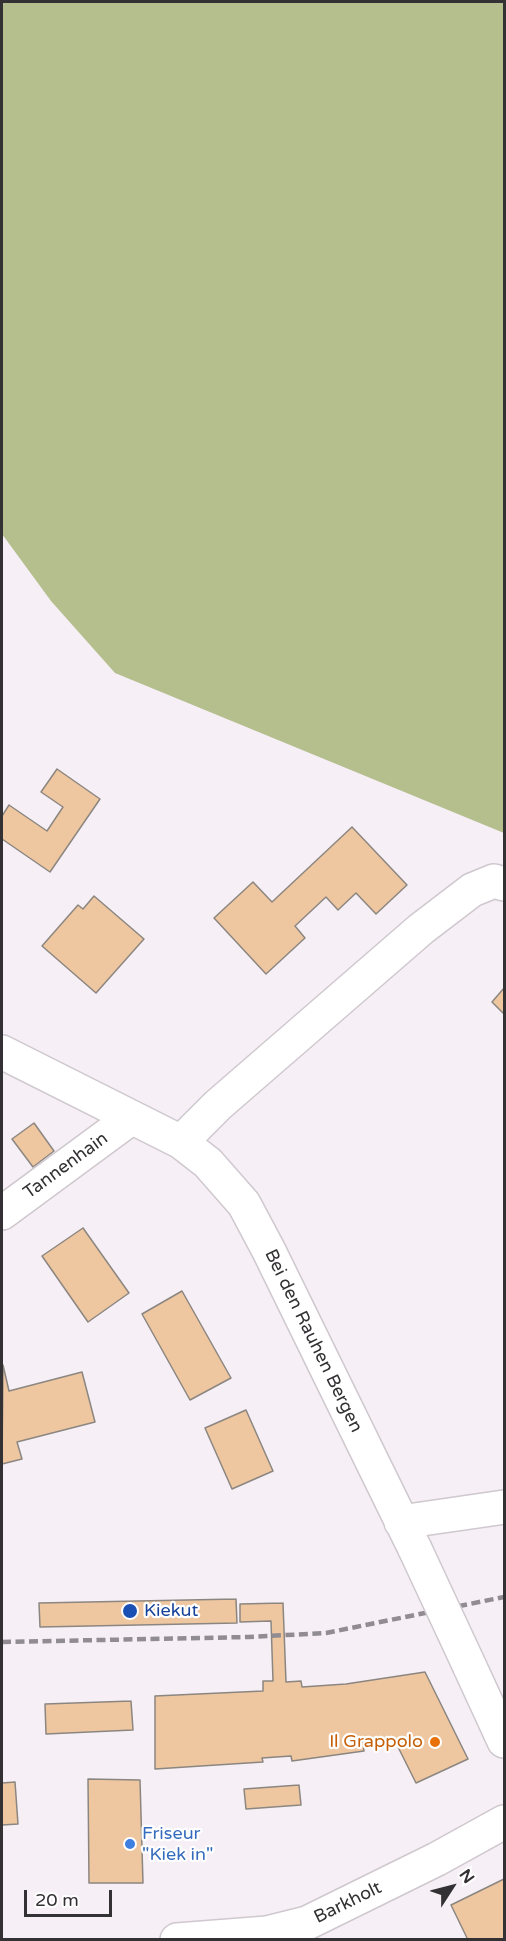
<!DOCTYPE html>
<style>
body{margin:0}
#map{position:relative;width:506px;height:1941px;overflow:hidden;background:#f6eff6;font-family:"Varela Round",sans-serif}
canvas{display:block}
.frame{position:absolute;inset:0;border:3px solid #333133;pointer-events:none}
.north{position:absolute;left:422px;top:1857px;width:60px;height:60px;-webkit-text-stroke:4px #fff;paint-order:stroke;rotate:54deg;font-size:16px;font-weight:700;line-height:24px;text-align:center;color:#333133}
.north::after{content:'';display:block;margin:auto;width:21px;height:27px;background:#333133;clip-path:polygon(50% 0,100% 100%,50% 72%,0 100%)}
.scale{position:absolute;left:24px;top:1890px;width:88px;height:27px;box-sizing:border-box;border:3px solid #333133;border-top:0;padding-left:8px;font-size:18px;line-height:21px;white-space:nowrap;color:#333133;-webkit-text-stroke:4px #fff;paint-order:stroke}
</style>
<div id="map">
<canvas width="506" height="1941"></canvas>
<div class="frame"></div>
<div class="north">N</div>
<div class="scale">20 m</div>
</div>
<script>
const ctx = document.querySelector('canvas').getContext('2d');
ctx.lineJoin = 'round';
function fill(path, color) { ctx.fillStyle = color; ctx.fill(path, 'evenodd'); }
const shape = rows => new Path2D(rows.map(r => 'M' + r).join(''));
function stroke(path, color, width, dash) { ctx.strokeStyle = color; ctx.lineWidth = width; ctx.lineCap = dash ? 'butt' : 'round'; ctx.setLineDash(dash || []); ctx.stroke(path); }
function label(font, color, halo, rows, align = 'center') {
  ctx.font = font + ' "Varela Round",sans-serif'; ctx.lineWidth = 4.5; ctx.setLineDash([]); ctx.textBaseline = 'middle'; ctx.strokeStyle = halo; ctx.fillStyle = color; for (const [text, x, y, turn = 0] of rows) {
    ctx.save(); ctx.translate(x, y); ctx.rotate((+turn || 0) * Math.PI / 180); ctx.textAlign = isNaN(turn) ? turn : align; if (halo) ctx.strokeText(text, 0, 0); ctx.fillText(text, 0, 0); ctx.restore();
  }
}
fill(shape([
 [2,2,504,2,504,833,115,673,51,601,2,534]
]), '#b5be8d');
const building = shape([
 [57,769,100,799,50,872,2,839,2,816,9,805,47,831,63,807,41,792,57,769],
 [352,827,407,885,376,914,356,893,338,910,326,897,295,926,305,938,266,974,214,918,253,882,272,902,352,827],
 [94,896,144,939,96,993,42,946,78,905,83,909,94,896],
 [504,988,504,1014,492,1002,504,988],
 [34,1123,54,1151,33,1167,12,1139,34,1123],
 [83,1228,129,1293,88,1322,42,1256,83,1228],
 [182,1291,231,1378,190,1400,142,1314,182,1291],
 [3,1365,9,1391,82,1372,95,1422,17,1442,22,1459,2,1464,3,1365],
 [246,1410,273,1471,232,1489,205,1428,246,1410],
 [236,1599,237,1623,40,1627,39,1603,236,1599],
 [283,1603,286,1682,301,1681,302,1687,346,1684,425,1672,468,1759,416,1783,394,1739,363,1742,364,1751,292,1761,291,1756,262,1758,263,1762,155,1769,155,1696,263,1691,263,1681,273,1681,271,1621,240,1622,240,1604,283,1603],
 [131,1701,133,1730,46,1734,45,1704,131,1701],
 [88,1779,140,1780,143,1883,89,1883,88,1779],
 [15,1782,18,1824,2,1825,2,1783,15,1782],
 [299,1785,301,1805,246,1809,244,1789,299,1785],
 [504,1879,504,1940,468,1940,451,1905,504,1879]
]);
fill(building, '#eec7a1');
stroke(building, '#8c8680', 1.5);
const minor = shape([
 [2,1052,181,1142,208,1163,244,1204,269,1251,415,1549],
 [181,1142,218,1105,421,929,472,890,494,881,504,884],
 [2,1213,131,1118],
 [401,1522,504,1507],
 [469,1665,504,1741],
 [177,1940,267,1933,307,1923,437,1859,504,1822]
]);
stroke(minor, '#cfc8ce', 36);
stroke(minor, '#fff', 33);
stroke(shape([
 [2,1642,249,1637,326,1633,504,1597]
]), '#918c91', 4.5, [9, 4.5]);
const minorBridge = shape([
 [415,1549,469,1665]
]);
stroke(minorBridge, '#cfc8ce', 36, []);
stroke(minorBridge, '#fff', 33);
for (const [x, y, r, color] of [
 [130,1611,8,"#1a4fb4"],
 [435,1742,6,"#e8710a"],
 [130,1844,6,"#3f7fe0"]
]) { const dot = new Path2D(); dot.arc(x, y, r, 0, 2 * Math.PI); ctx.fillStyle = color; ctx.fill(dot); stroke(dot, '#fff', 2); }
label('18px', '#333133', '#fff', [
 ["Tannenhain",66,1166,-36],
 ["Bei den Rauhen Bergen",313,1341,64],
 ["Barkholt",348,1903,-26]
]);
label('18px', '#164399', '#fff', [
 ["Kiekut",144,1611]
], 'left');
label('18px', '#c56008', '#fff', [
 ["Il Grappolo",423,1742]
], 'right');
label('18px', '#366cbe', '#fff', [
 ["Friseur",142,1834],
 ["\"Kiek in\"",142,1855]
], 'left');
</script>
